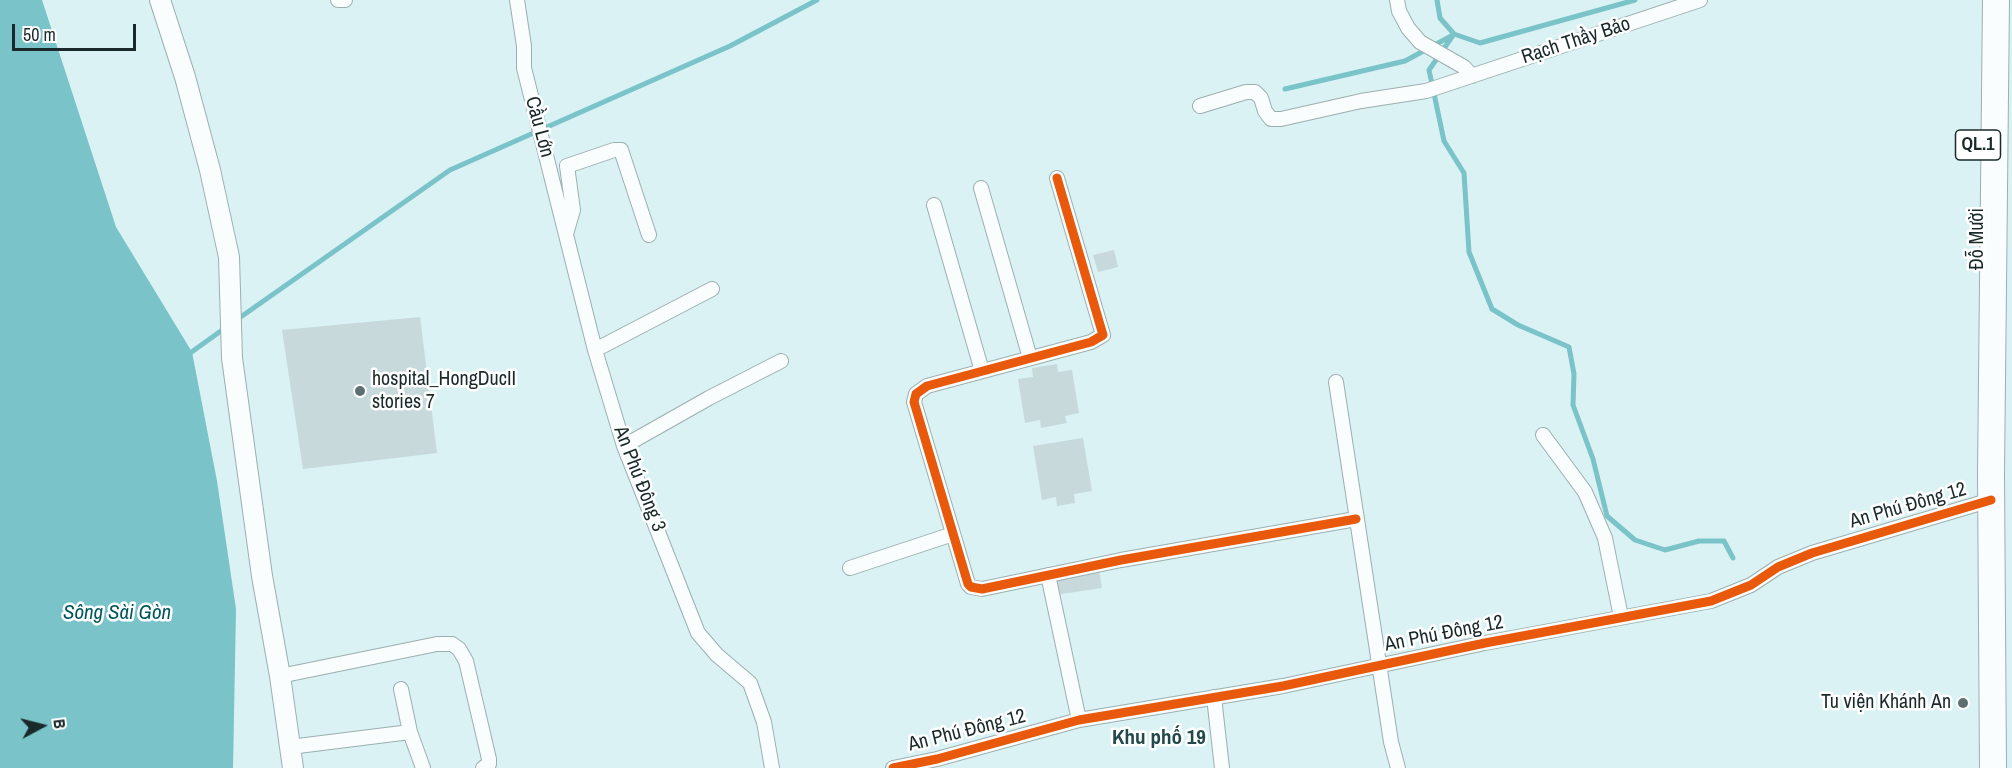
<!DOCTYPE html>
<meta charset="utf-8">
<style>
body{margin:0}
#map{position:relative;width:2012px;height:768px;overflow:hidden;background:#daf2f4;font-family:"Archivo Narrow",sans-serif}
canvas{display:block}
.north{position:absolute;left:12px;top:696px;width:60px;height:60px;-webkit-text-stroke:4px #fff;paint-order:stroke;rotate:83deg;font-size:16px;font-weight:700;line-height:24px;text-align:center;color:#1a2a2b}
.north::after{content:'';display:block;margin:auto;width:21px;height:27px;background:#1a2a2b;clip-path:polygon(50% 0,100% 100%,50% 72%,0 100%)}
.scale{position:absolute;left:12px;top:24px;width:124px;height:27px;box-sizing:border-box;border:3px solid #1a2a2b;border-top:0;padding-left:8px;font-size:18px;line-height:21px;white-space:nowrap;color:#1a2a2b;-webkit-text-stroke:4px #fff;paint-order:stroke}
</style>
<div id="map">
<canvas width="2012" height="768"></canvas>
<div class="north">B</div>
<div class="scale">50 m</div>
</div>
<script>
const ctx = document.querySelector('canvas').getContext('2d');
ctx.lineJoin = 'round';
function fill(path, color) { ctx.fillStyle = color; ctx.fill(path, 'evenodd'); }
const shape = rows => new Path2D(rows.map(r => 'M' + r).join(''));
function stroke(path, color, width, dash) { ctx.strokeStyle = color; ctx.lineWidth = width; ctx.lineCap = dash ? 'butt' : 'round'; ctx.setLineDash(dash || []); ctx.stroke(path); }
function label(font, color, halo, rows, align = 'center') {
  ctx.font = font + ' "Archivo Narrow",sans-serif'; ctx.lineWidth = 5; ctx.setLineDash([]); ctx.textBaseline = 'middle'; ctx.strokeStyle = halo; ctx.fillStyle = color; for (const [text, x, y, turn = 0] of rows) {
    ctx.save(); ctx.translate(x, y); ctx.rotate((+turn || 0) * Math.PI / 180); ctx.textAlign = isNaN(turn) ? turn : align; if (halo) ctx.strokeText(text, 0, 0); ctx.fillText(text, 0, 0); ctx.restore();
  }
}
fill(shape([
 [0,0,42,0,116,227,192,352,217,481,236,609,233,768,0,768]
]), '#79c3c9');
stroke(shape([
 [1437,0,1440,18,1454,34,1480,43,1635,0],
 [1454,34,1429,70,1444,141,1464,173,1469,252,1492,309,1518,325,1569,347,1574,374,1573,405,1593,459,1607,516,1635,540,1665,550,1699,541,1724,541,1733,558],
 [1285,89,1405,61,1453,35],
 [235,321,450,170,730,46,817,0],
 [186,356,225,328]
]), '#79c3c9', 5);
fill(shape([
 [1114,250,1118,267,1098,272,1093,255],
 [420,317,437,453,303,469,282,330],
 [1057,364,1058,372,1072,370,1079,413,1065,416,1067,423,1041,428,1040,420,1025,423,1018,379,1033,377,1032,368],
 [1083,438,1092,491,1074,494,1075,503,1057,506,1056,497,1042,500,1033,446],
 [1099,570,1102,588,1055,595,1052,578]
]), '#c7d9db');
const street = shape([
 [338,0,345,0],
 [517,0,524,46,524,68,595,350,624,446,698,633,717,655,750,683,764,722,772,768],
 [1397,0,1399,11,1408,28,1420,42,1464,67,1472,76],
 [1200,106,1246,92,1255,92,1261,98,1265,111,1271,119,1281,119,1361,101,1426,91,1700,0],
 [1057,178,1103,335,1091,342,927,386,916,394,914,402,968,584,971,587,982,589,1121,560,1356,519],
 [981,188,1030,358],
 [934,205,982,371],
 [566,234,573,210,567,166,614,150,621,150,649,235],
 [595,350,712,289],
 [1336,382,1391,742,1398,768],
 [1543,435,1585,492,1605,538,1621,617],
 [624,446,709,398,781,361],
 [850,568,953,534],
 [1048,575,1079,720],
 [280,676,437,644,452,644,459,649,466,661,489,759,489,764,483,768],
 [401,689,410,732,423,768],
 [1214,697,1222,768],
 [290,747,410,732],
 [893,768,937,759,1079,720,1283,686,1485,643,1711,601,1751,585,1778,567,1812,553,1991,500]
]);
const secondary = shape([
 [160,0,185,77,210,170,229,257,232,358,262,576,280,676,293,768]
]);
const highway = shape([
 [1993,768,1991,474,1996,0]
]);
stroke(street, '#9cafb0', 16);
stroke(secondary, '#9cafb0', 22);
stroke(highway, '#9cafb0', 28);
stroke(street, '#f9fdfd', 14);
stroke(secondary, '#f9fdfd', 20);
stroke(highway, '#f9fdfd', 26);
stroke(shape([
 [1057,178,1103,335,1091,342,927,386,916,394,914,402,968,584,971,587,982,589,1121,560,1356,519],
 [893,768,937,759,1079,720,1283,686,1485,643,1711,601,1751,585,1778,567,1812,553,1991,500]
]), '#e8590c', 9);
for (const [x, y, r, color] of [
 [360,391,6,"#5d7071"],
 [1963,703,6,"#5d7071"]
]) { const dot = new Path2D(); dot.arc(x, y, r, 0, 2 * Math.PI); ctx.fillStyle = color; ctx.fill(dot); stroke(dot, '#fff', 2); }
for (const [x, y, w] of [
 [1978,145,45]
]) { const box = new Path2D(); box.roundRect(x - w / 2, y - 15, w, 30, 4.5); ctx.fillStyle = '#fff'; ctx.fill(box); stroke(box, '#1a2a2b', 1.5); }
label('bold 18px', '#1a2a2b', null, [
 ["QL.1",1978,145]
]);
label('20px', '#1a2a2b', '#fff', [
 ["Rạch Thầy Bảo",1576,41,-18],
 ["Cầu Lớn",539,127,75],
 ["Đỗ Mười",1978,239,-90],
 ["An Phú Đông 3",639,479,69],
 ["An Phú Đông 12",1908,506,-16],
 ["An Phú Đông 12",1444,634,-11],
 ["An Phú Đông 12",967,731,-14]
]);
label('20px', '#1a2a2b', '#fff', [
 ["hospital_HongDucII",372,380],
 ["stories 7",372,403],
 ["Tu viện Khánh An",1951,703,"right"]
], 'left');
label('italic 21px', '#00575d', '#fff', [
 ["Sông Sài Gòn",117,613]
]);
label('bold 21px', '#22494c', '#fff', [
 ["Khu phố 19",1159,738]
]);
</script>
